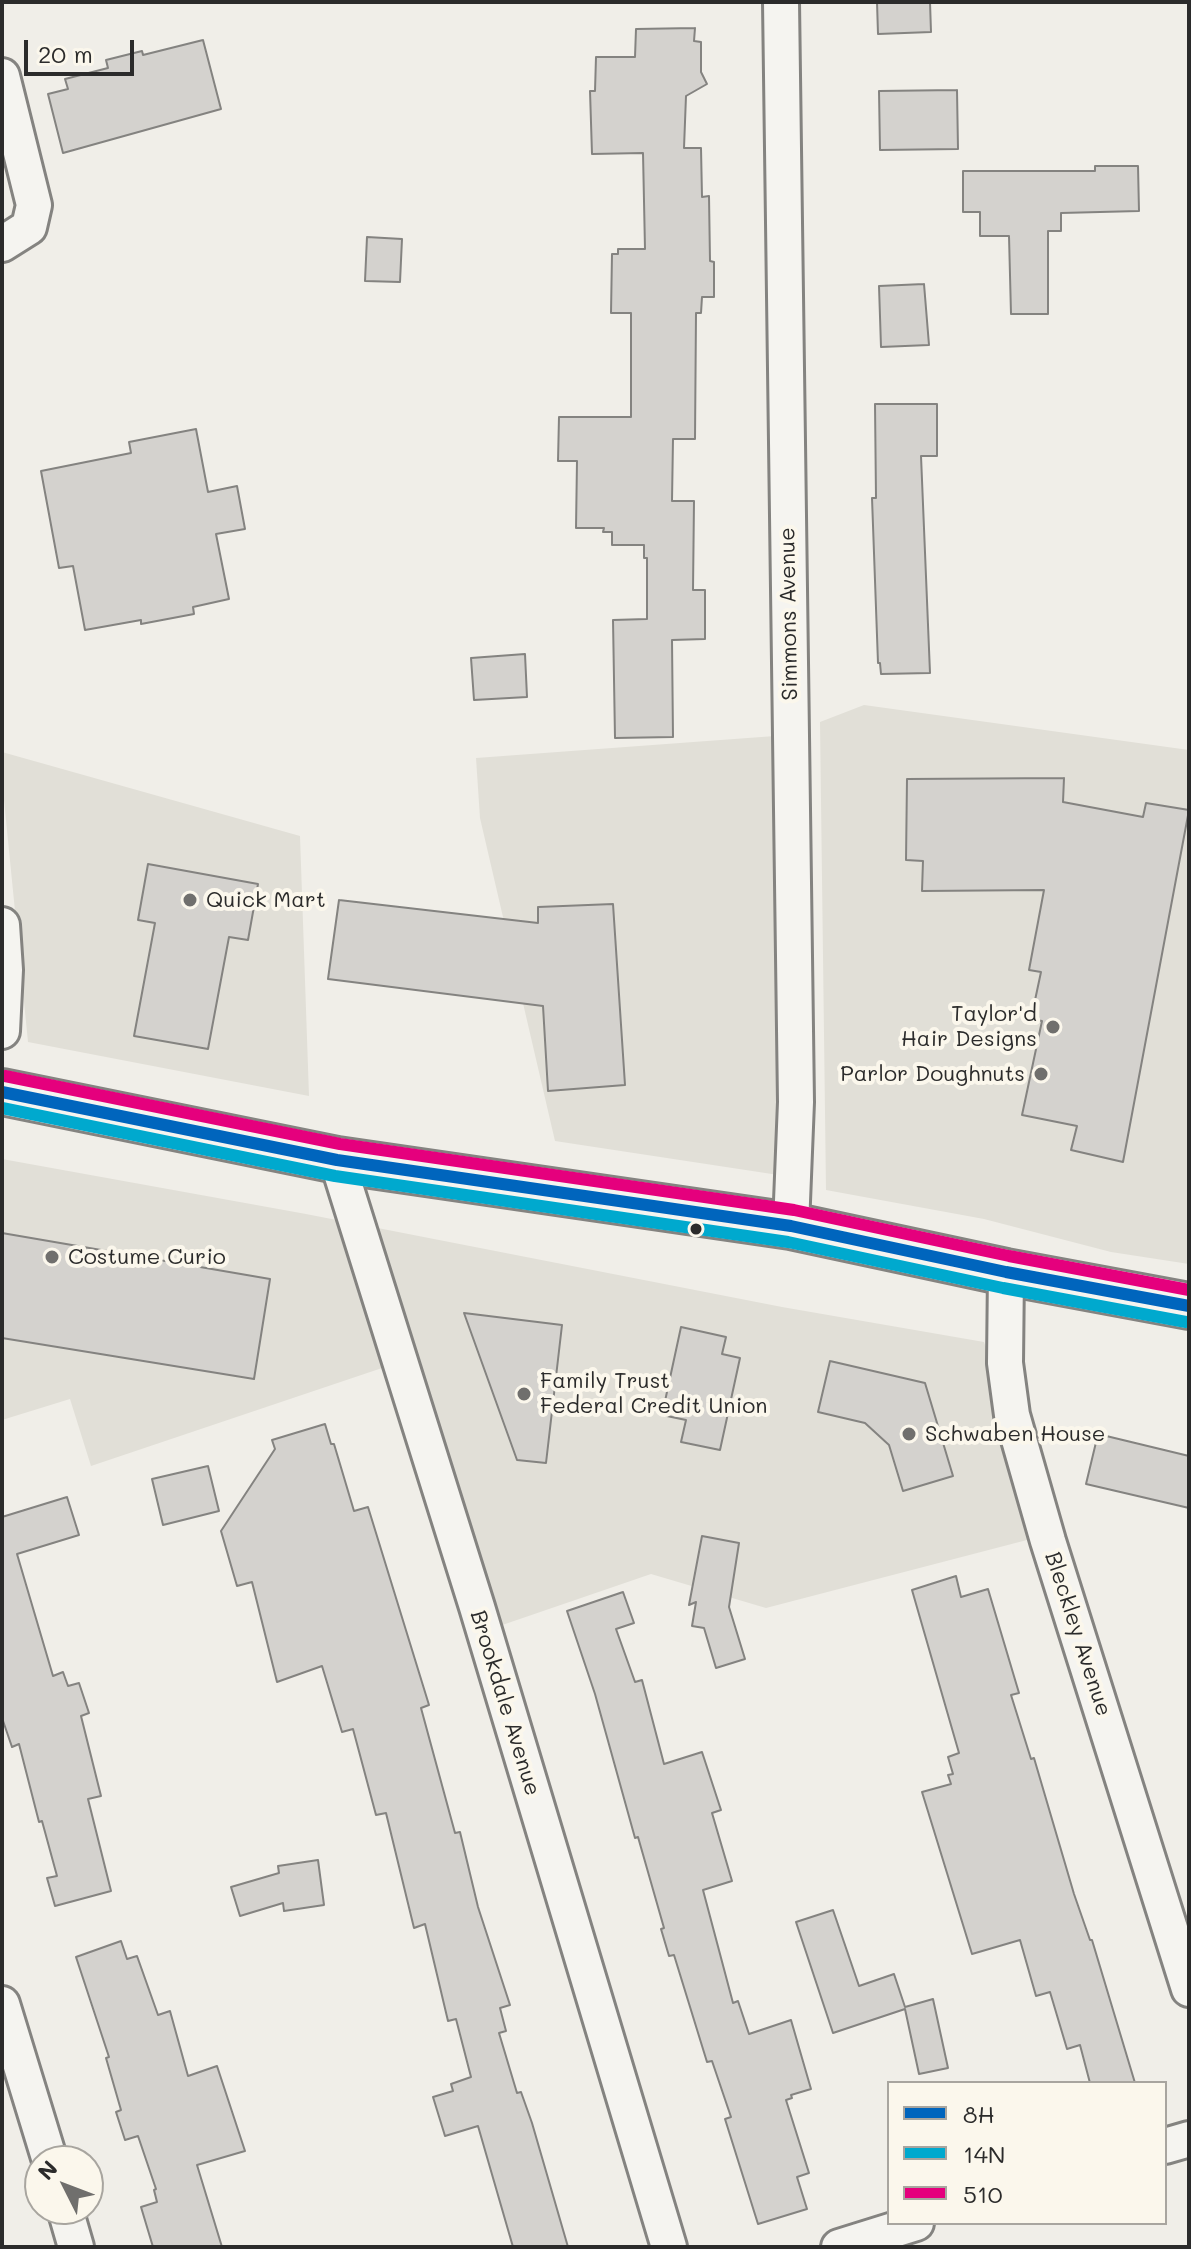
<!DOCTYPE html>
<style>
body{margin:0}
#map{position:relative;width:1191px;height:2249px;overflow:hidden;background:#f0eee8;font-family:Mali,sans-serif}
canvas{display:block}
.frame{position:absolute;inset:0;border:4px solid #2b2b2b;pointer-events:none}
.legend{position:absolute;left:887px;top:2081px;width:280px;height:144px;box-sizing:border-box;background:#fbf7ec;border:2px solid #a8a59f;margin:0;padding:10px 14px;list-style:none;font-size:24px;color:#2b2b2b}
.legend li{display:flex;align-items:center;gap:16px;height:40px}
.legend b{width:40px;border:2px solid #a8a59f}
.north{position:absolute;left:24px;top:2145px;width:80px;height:80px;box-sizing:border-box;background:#fbf7ec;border:2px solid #a8a59f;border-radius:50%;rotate:312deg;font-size:22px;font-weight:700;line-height:32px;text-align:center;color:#2b2b2b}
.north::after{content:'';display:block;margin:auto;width:28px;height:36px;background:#706f6d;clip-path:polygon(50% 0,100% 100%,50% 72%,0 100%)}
.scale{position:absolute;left:24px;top:40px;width:110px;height:36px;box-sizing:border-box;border:4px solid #2b2b2b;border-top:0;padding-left:10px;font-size:24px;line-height:28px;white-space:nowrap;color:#2b2b2b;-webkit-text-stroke:6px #fbf7ec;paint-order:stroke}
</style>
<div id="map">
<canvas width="1191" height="2249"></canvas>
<div class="frame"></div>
<ul class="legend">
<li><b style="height:10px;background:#0065bd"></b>8H</li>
<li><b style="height:10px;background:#00a9ce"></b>14N</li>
<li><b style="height:10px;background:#e5007d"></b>510</li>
</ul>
<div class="north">N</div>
<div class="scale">20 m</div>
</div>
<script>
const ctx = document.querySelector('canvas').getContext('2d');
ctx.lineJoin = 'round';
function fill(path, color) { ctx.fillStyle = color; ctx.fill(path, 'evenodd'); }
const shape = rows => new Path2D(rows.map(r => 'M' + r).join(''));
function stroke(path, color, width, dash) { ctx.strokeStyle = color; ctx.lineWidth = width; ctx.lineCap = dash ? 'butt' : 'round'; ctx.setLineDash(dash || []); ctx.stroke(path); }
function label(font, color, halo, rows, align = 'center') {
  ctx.font = font + ' Mali,sans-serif'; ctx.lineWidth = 8; ctx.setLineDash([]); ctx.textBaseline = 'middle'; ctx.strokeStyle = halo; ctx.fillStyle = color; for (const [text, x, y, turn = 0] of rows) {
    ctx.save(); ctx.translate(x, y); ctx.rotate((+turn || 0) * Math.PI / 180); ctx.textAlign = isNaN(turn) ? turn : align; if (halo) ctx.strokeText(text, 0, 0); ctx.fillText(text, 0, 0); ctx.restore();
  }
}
fill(shape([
 [864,705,1189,750,1189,1264,1111,1252,984,1219,826,1190,820,722],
 [775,736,785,1176,555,1141,480,818,476,758],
 [2,752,300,836,309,1096,28,1042,2,780],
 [2,1159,306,1214,782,1307,984,1342,1050,1534,766,1608,651,1574,479,1633,388,1366,91,1466,70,1399,2,1420]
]), '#e1dfd7');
const building = shape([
 [877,2,930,2,931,32,878,34,877,2],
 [695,28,694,41,701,42,701,72,707,84,686,96,684,148,701,148,702,197,709,196,710,261,714,262,714,297,702,297,701,313,696,313,695,439,673,439,672,501,694,501,693,590,705,590,705,639,672,640,673,737,615,738,613,620,647,619,647,558,644,558,644,545,612,545,612,532,603,532,604,528,576,528,577,461,558,461,559,417,631,417,631,313,611,313,612,254,618,254,618,249,645,249,643,153,592,154,590,91,595,91,596,57,635,57,636,29,695,28],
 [203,40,221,109,63,153,48,94,68,89,65,79,108,68,106,60,142,51,143,55,203,40],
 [957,90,958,149,880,150,879,91,957,90],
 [1095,166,1138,166,1139,211,1061,213,1061,231,1048,231,1048,314,1011,314,1009,236,980,236,980,212,963,212,963,171,1095,171,1095,166],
 [367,237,402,239,400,282,365,281,367,237],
 [924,284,929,345,881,347,879,286,924,284],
 [875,404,937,404,937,456,921,456,930,673,881,674,880,663,878,663,872,498,876,498,875,404],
 [196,429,208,492,237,486,245,529,216,534,229,599,193,607,194,614,141,624,141,620,85,630,73,566,59,568,41,471,131,453,129,442,196,429],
 [525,654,527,697,474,700,471,658,525,654],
 [1064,778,1063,802,1143,817,1146,803,1189,810,1123,1162,1071,1150,1077,1126,1022,1115,1042,1021,1031,1019,1041,972,1029,970,1044,890,922,891,923,861,906,860,907,779,1064,778],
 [148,864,258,884,248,940,229,937,208,1049,134,1036,155,923,138,920,148,864],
 [339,900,538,923,538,907,613,904,625,1085,548,1091,543,1006,328,979,339,900],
 [2,1233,270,1279,254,1379,2,1338,2,1233],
 [464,1313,562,1325,546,1463,517,1460,464,1313],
 [681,1327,726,1337,722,1354,740,1358,720,1450,681,1442,686,1420,662,1415,681,1327],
 [830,1361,925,1383,953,1476,903,1491,889,1445,865,1423,818,1412,830,1361],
 [325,1424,331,1444,334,1444,354,1511,368,1507,429,1705,421,1708,455,1833,460,1832,478,1907,510,2005,500,2008,506,2031,499,2033,517,2093,521,2092,532,2123,568,2247,513,2247,478,2126,445,2136,433,2097,453,2091,451,2084,471,2077,456,2019,448,2021,425,1924,414,1928,386,1813,376,1815,353,1729,342,1732,322,1666,277,1682,252,1582,237,1586,221,1531,275,1449,272,1440,325,1424],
 [1098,1434,1189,1456,1189,1508,1086,1484,1098,1434],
 [208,1466,219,1511,163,1525,152,1479,208,1466],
 [67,1497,79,1535,17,1554,53,1676,63,1672,68,1686,79,1683,89,1713,81,1716,101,1796,88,1799,111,1891,55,1906,47,1878,57,1876,42,1821,39,1822,19,1744,12,1747,2,1718,2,1517,67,1497],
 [702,1536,739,1543,729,1607,745,1659,716,1668,704,1628,692,1626,696,1602,689,1605,702,1536],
 [956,1576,961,1597,988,1589,1019,1693,1011,1695,1031,1759,1034,1758,1074,1894,1090,1940,1092,1940,1135,2083,1090,2083,1080,2045,1067,2049,1050,1992,1036,1996,1020,1940,972,1954,922,1792,951,1784,948,1775,953,1774,948,1757,959,1753,912,1590,956,1576],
 [623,1592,634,1623,616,1629,635,1682,642,1680,664,1764,702,1752,721,1810,712,1813,732,1881,703,1890,733,2003,738,2001,749,2034,791,2020,811,2089,791,2095,792,2098,786,2100,809,2173,797,2177,807,2209,758,2224,725,2119,731,2117,712,2061,707,2062,674,1955,669,1956,661,1929,664,1928,638,1837,635,1838,595,1694,567,1611,623,1592],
 [318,1860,324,1905,284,1911,283,1903,240,1916,231,1887,279,1873,278,1866,318,1860],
 [833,1910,859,1986,894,1974,905,2007,933,1999,948,2068,919,2074,905,2009,833,2033,796,1922,833,1910],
 [121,1941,127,1959,137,1956,158,2015,170,2011,188,2076,217,2066,245,2151,197,2165,222,2247,153,2247,141,2207,157,2202,154,2190,156,2189,138,2136,125,2140,116,2112,121,2110,106,2058,109,2057,76,1957,121,1941]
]);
fill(building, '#d4d2ce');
stroke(building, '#848380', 2);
const street = shape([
 [781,2,796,1102,791,1226],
 [2,76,34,205,29,227,2,244],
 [2,925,5,970,2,1031],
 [337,1160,477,1607,669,2247],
 [1006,1272,1005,1363,1012,1415,1048,1541,1189,1989],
 [2,2004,50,2161],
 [1165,2146,1189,2139],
 [65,2209,76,2247],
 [839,2247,916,2223]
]);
const primary = shape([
 [2,1092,337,1160,791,1226,1006,1272,1189,1306]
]);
stroke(street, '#848380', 40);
stroke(primary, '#848380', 50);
stroke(street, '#f5f4f0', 34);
stroke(primary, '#f5f4f0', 44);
stroke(shape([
 [2,1092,337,1160,791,1226,1006,1272,1189,1306]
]), '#0065bd', 12);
stroke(shape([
 [2,1108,335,1176,788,1242,1003,1288,1186,1322]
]), '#00a9ce', 12);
stroke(shape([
 [5,1076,340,1144,794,1210,1009,1256,1189,1290]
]), '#e5007d', 12);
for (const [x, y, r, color] of [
 [190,900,8,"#706f6d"],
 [1053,1027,8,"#706f6d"],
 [1041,1074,8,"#706f6d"],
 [696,1229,7,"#2b2b2b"],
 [52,1257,8,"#706f6d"],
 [524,1394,8,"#706f6d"],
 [909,1434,8,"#706f6d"]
]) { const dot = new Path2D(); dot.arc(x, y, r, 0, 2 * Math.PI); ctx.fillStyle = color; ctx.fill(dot); stroke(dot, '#fbf7ec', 3); }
label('22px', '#2b2b2b', '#fbf7ec', [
 ["Simmons Avenue",789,614,-91],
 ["Bleckley Avenue",1078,1634,72],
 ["Brookdale Avenue",505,1703,73]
]);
label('22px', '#2b2b2b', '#fbf7ec', [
 ["Quick Mart",206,900],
 ["Taylor'd",1037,1014,"right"],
 ["Hair Designs",1037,1039,"right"],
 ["Parlor Doughnuts",1025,1074,"right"],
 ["Costume Curio",68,1257],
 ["Family Trust",540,1381],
 ["Federal Credit Union",540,1406],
 ["Schwaben House",925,1434]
], 'left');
</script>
